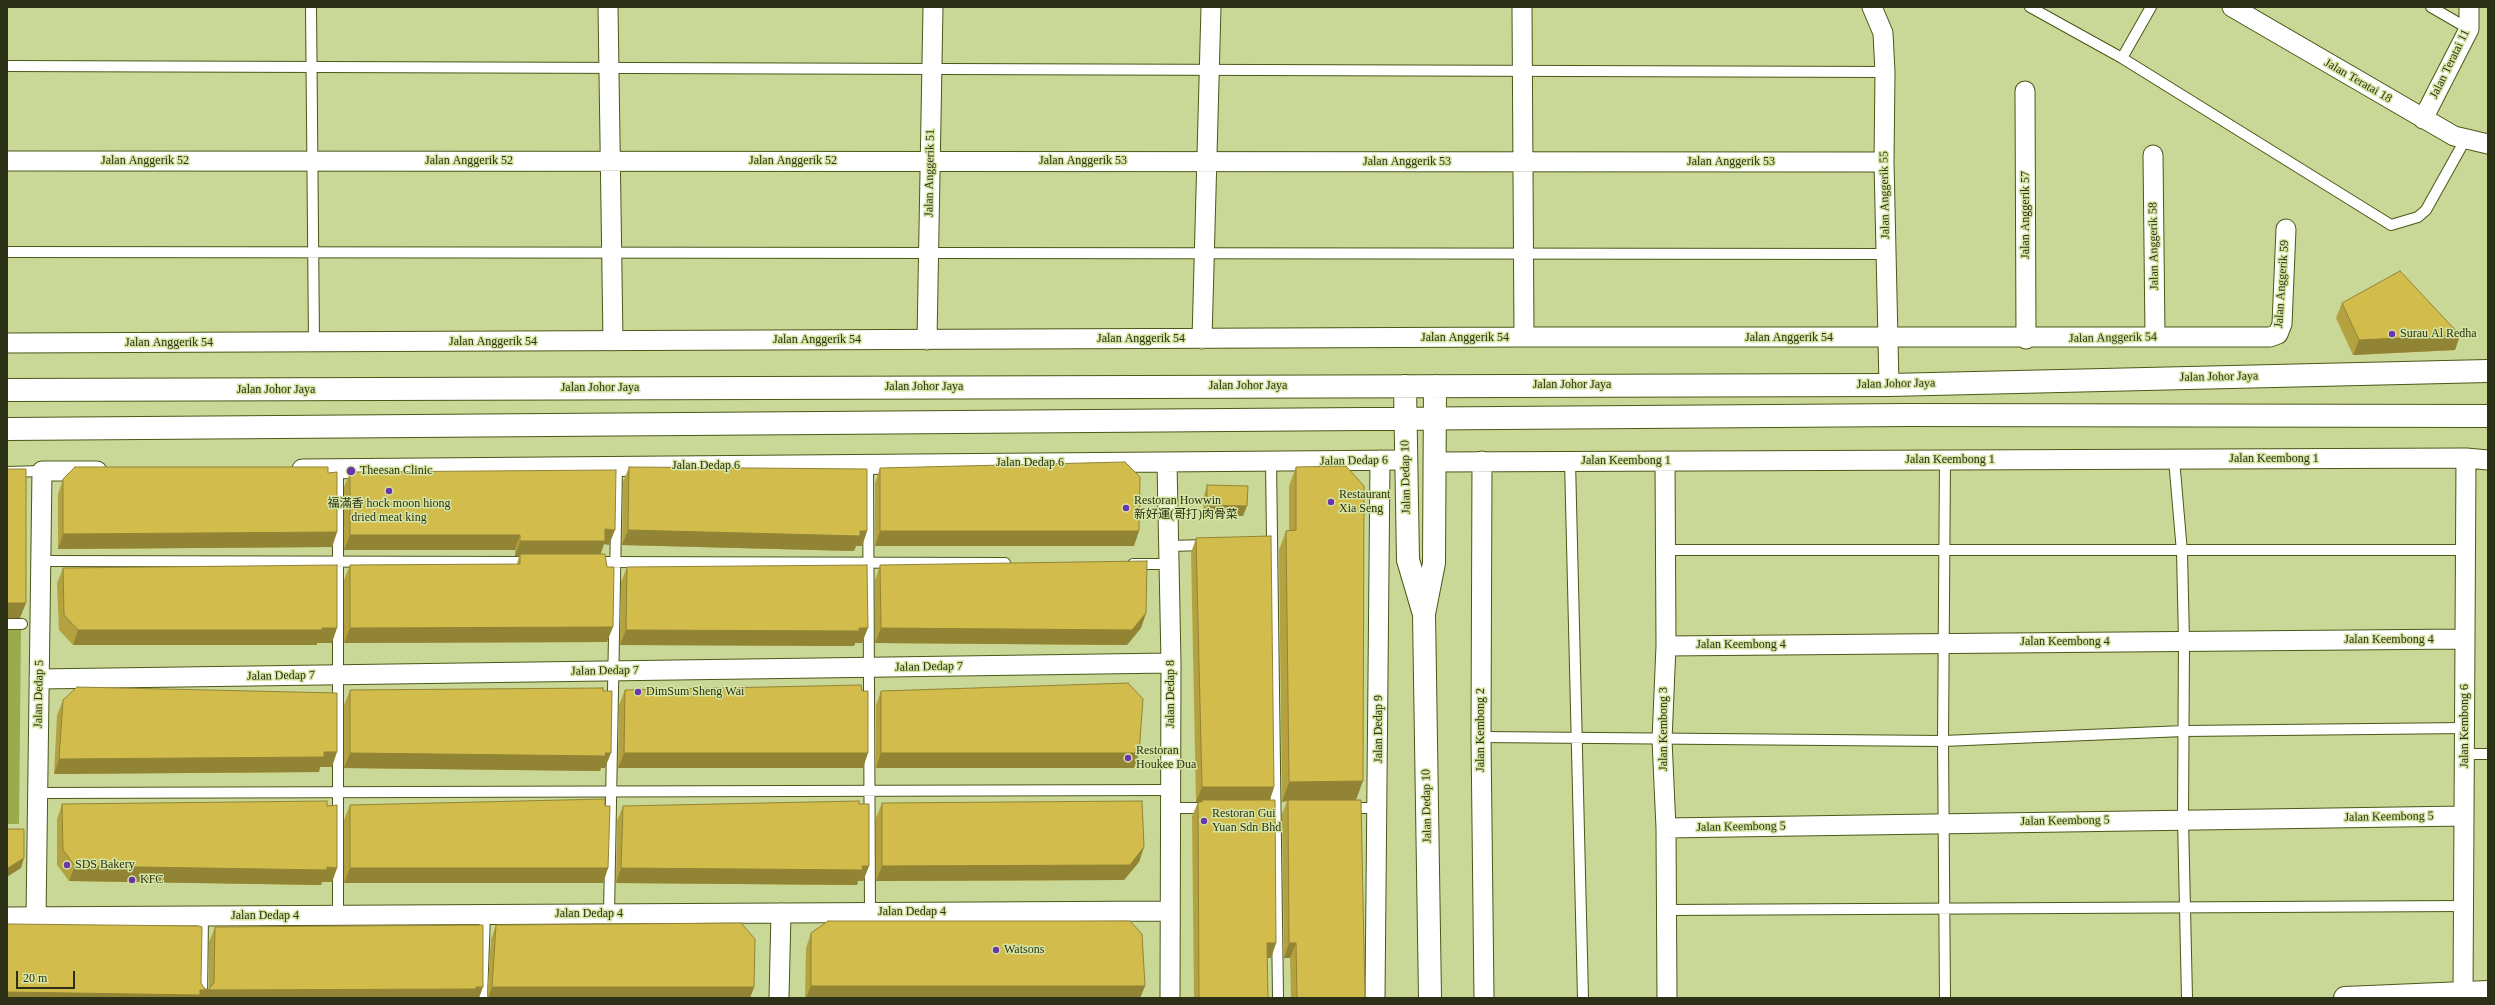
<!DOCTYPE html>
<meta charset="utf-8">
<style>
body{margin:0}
#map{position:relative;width:2495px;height:1005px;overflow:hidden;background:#c9d897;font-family:"Times New Roman",serif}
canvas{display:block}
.frame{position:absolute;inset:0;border:8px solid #2b3016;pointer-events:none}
.scale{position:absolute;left:16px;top:971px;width:59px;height:18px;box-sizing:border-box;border:2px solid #2b3016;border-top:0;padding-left:5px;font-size:12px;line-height:14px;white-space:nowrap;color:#2b3016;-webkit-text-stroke:3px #d6e5a3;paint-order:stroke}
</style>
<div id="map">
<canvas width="2495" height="1005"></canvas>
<div class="frame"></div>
<div class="scale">20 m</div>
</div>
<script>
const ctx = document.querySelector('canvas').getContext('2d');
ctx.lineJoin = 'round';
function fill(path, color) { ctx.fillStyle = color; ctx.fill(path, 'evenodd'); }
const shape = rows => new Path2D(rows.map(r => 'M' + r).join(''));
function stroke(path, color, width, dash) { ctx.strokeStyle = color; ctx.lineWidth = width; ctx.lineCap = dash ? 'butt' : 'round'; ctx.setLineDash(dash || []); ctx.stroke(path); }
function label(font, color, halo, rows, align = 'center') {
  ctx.font = font + ' "Times New Roman","Noto Sans SC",serif'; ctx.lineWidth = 3; ctx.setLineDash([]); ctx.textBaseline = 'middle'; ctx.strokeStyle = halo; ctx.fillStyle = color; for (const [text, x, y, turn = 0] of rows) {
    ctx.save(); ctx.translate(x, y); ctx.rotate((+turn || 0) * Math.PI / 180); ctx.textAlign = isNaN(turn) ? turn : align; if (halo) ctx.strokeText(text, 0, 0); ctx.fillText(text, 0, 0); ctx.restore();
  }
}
fill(shape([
 [21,627,19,824,7,824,7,628]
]), '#99ab4c');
const lane = shape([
 [311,7,314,342],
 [2030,7,2122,58,2391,225,2418,217,2426,210,2465,140],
 [2431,7,2469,29],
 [2122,58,2151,7],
 [7,66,1885,72],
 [7,252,1886,254],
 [2174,459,2182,552,2184,641,2183,819,2187,998],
 [1271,461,1278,998],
 [1570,461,1583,998],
 [868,465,870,912],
 [7,472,42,471],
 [1168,546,1207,545],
 [1665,550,2466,550],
 [41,561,531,562],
 [593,562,1005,563],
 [1133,564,1169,564],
 [7,624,22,624],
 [1481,737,1943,741,2184,731,2465,728],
 [2464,754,2488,754],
 [38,793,1171,790],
 [1170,808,1208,808],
 [1348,808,1378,808],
 [1667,910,2463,906],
 [609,914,617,467],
 [338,915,338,469],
 [202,998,203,916],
 [482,998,485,914],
 [1945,998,1943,741,1945,460]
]);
const street = shape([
 [608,7,613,341],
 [1522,7,1524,337],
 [1872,7,1883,33,1885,72,1884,162,1889,385],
 [2232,7,2454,136,2488,144],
 [2025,91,2026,339],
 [2423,119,2469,29,2469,7],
 [2153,155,2155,337],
 [7,161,1884,162],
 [1202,339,1211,7],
 [927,340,933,7],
 [7,343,1524,337,2270,337,2278,334,2282,324,2286,229],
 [1482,461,1481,737,1484,998],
 [1665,461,1666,646,1662,740,1666,828,1667,998],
 [1167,462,1171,663,1170,998],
 [1435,462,2466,458,2488,460],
 [302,469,1406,460],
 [1666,646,2465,639],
 [39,679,1171,663],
 [1666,828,2464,816],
 [7,917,1170,911],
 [36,917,42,471,97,471],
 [2463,993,2466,458],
 [779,998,781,913],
 [1375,998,1380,460]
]);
const secondary = shape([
 [1405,386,1408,560,1423,611],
 [7,390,1889,385,2488,371],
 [7,429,1908,415,2488,416],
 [1430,998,1424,614,1434,563,1435,386],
 [2345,998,2488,992]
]);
stroke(lane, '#4c5718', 12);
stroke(street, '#4c5718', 21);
stroke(secondary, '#4c5718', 24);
stroke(lane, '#fff', 10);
stroke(street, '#fff', 19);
stroke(secondary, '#fff', 22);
fill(shape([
 [2342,303,2460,335,2455,350,2353,355,2336,318],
 [629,467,867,531,862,546,856,546,854,551,622,545,623,482],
 [1296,467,1356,800,1365,998,1291,998,1290,958,1284,958,1282,814,1287,801,1282,802,1279,550,1286,531,1289,531,1289,486],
 [880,468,1134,546,875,546,875,483],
 [350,472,609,545,604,544,600,554,607,642,344,643,344,580,350,565,517,564,519,556,515,556,515,550,344,550,344,487],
 [328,473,337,532,332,547,58,549,58,494,63,479],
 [1207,485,1243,516,1203,515,1204,496],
 [1196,538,1274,787,1270,800,1276,943,1271,958,1267,958,1268,998,1194,998,1192,816,1198,802,1201,802,1196,802,1191,553],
 [880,565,1146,613,1141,628,1127,645,875,643,875,580],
 [627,567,862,643,855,643,854,646,620,645,621,582],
 [63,568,332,643,317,643,317,645,73,645,59,630,57,583],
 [350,690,605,768,601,768,600,771,344,768,344,705],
 [625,690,863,768,618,768,619,705],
 [881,691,1139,753,1134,768,876,768,876,705],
 [63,700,332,767,320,767,319,772,54,774,57,715],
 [882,803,1144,847,1139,862,1124,880,876,881,876,818],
 [62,804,327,806,337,868,332,882,322,882,321,885,69,881,57,865,57,819],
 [350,805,605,806,608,868,603,883,344,883,344,820],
 [623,806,869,866,863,881,858,881,857,885,616,883,617,821],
 [496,925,754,987,750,998,487,998,491,939],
 [215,927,479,998,7,998,201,983,204,988,208,990,209,989,209,942],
 [811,933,1145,986,1140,998,805,998,806,948]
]), '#b4a241');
fill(shape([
 [2460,335,2455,350,2353,355,2359,340],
 [1207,505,1247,506,1243,516,1203,515],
 [605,529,615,530,609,545,604,544,600,556,520,554,519,556,515,556,520,541],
 [628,530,860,531,867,531,862,546,856,546,854,551,622,545],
 [880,531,1139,531,1134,546,875,546],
 [337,532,332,547,58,549,63,534],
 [350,535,520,535,515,550,344,550],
 [7,603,26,603,20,618,7,618],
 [1146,613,1141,628,1127,645,875,643,881,628],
 [613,627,607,642,344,643,350,628],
 [337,628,332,643,317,643,317,645,73,645,78,630],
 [868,628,862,643,855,643,854,646,620,645,626,630],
 [324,752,337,752,332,767,320,767,319,772,54,774,59,759],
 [350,753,611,753,605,768,601,768,600,771,344,768],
 [624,753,868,753,863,768,618,768],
 [881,753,1139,753,1134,768,876,768],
 [1363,781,1356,800,1288,800,1287,801,1282,802,1289,782],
 [1202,787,1274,787,1269,802,1202,800,1201,802,1196,802],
 [1144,847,1139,862,1124,880,876,881,882,866],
 [24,858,21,868,7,877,7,868],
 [75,866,327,867,337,868,332,882,322,882,321,885,69,881],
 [869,866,863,881,858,881,857,885,616,883,621,868],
 [350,868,608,868,603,883,344,883],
 [1267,943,1276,943,1271,958,1262,958],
 [1289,943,1296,943,1290,958,1284,958],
 [811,986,1145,986,1140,998,806,998],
 [483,987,479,998,7,998,7,992,200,990],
 [492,987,754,987,750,998,488,998]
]), '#928435');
const building = shape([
 [2400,271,2460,335,2359,340,2342,303,2400,271],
 [1125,462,1140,477,1139,531,880,531,880,468,1125,462],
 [1346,466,1364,486,1363,781,1289,782,1286,531,1296,530,1296,467,1346,466],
 [75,467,328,467,328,473,337,472,337,532,63,534,63,479,75,467],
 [629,467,867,469,867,531,860,531,860,536,628,530,629,467],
 [7,469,26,469,26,603,7,603,7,469],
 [616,470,615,530,605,529,605,541,520,541,520,535,350,535,350,472,616,470],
 [1207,485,1248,486,1247,506,1207,505,1207,485],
 [1271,536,1274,787,1202,787,1196,538,1271,536],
 [520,554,605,554,607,567,614,567,613,627,350,628,350,565,520,564,520,554],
 [1147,561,1146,613,1132,630,881,628,880,565,1147,561],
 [337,565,337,628,322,628,322,630,78,630,64,615,63,568,337,565],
 [867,565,868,628,859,628,859,631,626,630,627,567,867,565],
 [1128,683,1143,699,1139,753,881,753,881,691,1128,683],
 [861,685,862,691,868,691,868,753,624,753,625,690,861,685],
 [77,687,337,693,337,752,324,752,324,757,59,759,63,700,77,687],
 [603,688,603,691,612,691,611,753,605,753,606,756,350,753,350,690,603,688],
 [605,799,605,806,610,806,608,868,350,868,350,805,605,799],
 [1202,800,1275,800,1276,943,1267,943,1268,998,1199,998,1198,802,1202,802,1202,800],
 [1288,800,1361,800,1365,998,1297,998,1296,943,1289,943,1288,800],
 [327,801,327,806,337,805,337,868,327,867,327,870,75,866,63,850,62,804,327,801],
 [859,801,859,804,869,804,869,866,862,866,863,870,621,868,623,806,859,801],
 [1142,801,1144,847,1130,865,882,866,882,803,1142,801],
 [7,829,24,829,24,858,8,868,7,868,7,829],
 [828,921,1130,921,1142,934,1145,986,811,986,811,933,828,921],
 [741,923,755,939,754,987,492,987,496,925,741,923],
 [7,924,199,926,202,927,201,983,204,988,208,990,214,983,215,927,483,925,483,987,476,987,476,989,200,990,200,995,7,992,7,924]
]);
fill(building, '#d1bc4c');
stroke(building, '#928435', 1);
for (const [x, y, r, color] of [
 [2392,334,4,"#6936ad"],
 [351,471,5,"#6936ad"],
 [389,491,4,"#6936ad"],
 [1331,502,4,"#6936ad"],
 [1126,508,4,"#6936ad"],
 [638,692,4,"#6936ad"],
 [1128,758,4,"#6936ad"],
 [1204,821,4,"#6936ad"],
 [67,865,4,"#6936ad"],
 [132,880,4,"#6936ad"],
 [996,950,4,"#6936ad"]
]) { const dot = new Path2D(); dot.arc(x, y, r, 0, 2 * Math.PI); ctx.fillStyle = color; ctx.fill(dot); stroke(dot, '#d6e5a3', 1.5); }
label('12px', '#2b3016', '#d6e5a3', [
 ["Jalan Teratai 11",2450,64,-64],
 ["Jalan Teratai 18",2358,81,30],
 ["Jalan Anggerik 52",145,161],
 ["Jalan Anggerik 52",469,161],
 ["Jalan Anggerik 52",793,161],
 ["Jalan Anggerik 53",1083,161],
 ["Jalan Anggerik 53",1407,162],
 ["Jalan Anggerik 53",1731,162],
 ["Jalan Anggerik 51",930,173,-89],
 ["Jalan Anggerik 55",1885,195,-91],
 ["Jalan Anggerik 57",2026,215,-90],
 ["Jalan Anggerik 58",2154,246,-91],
 ["Jalan Anggerik 59",2282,284,-86],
 ["Jalan Anggerik 54",1465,338],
 ["Jalan Anggerik 54",1789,338],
 ["Jalan Anggerik 54",2113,338,-1],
 ["Jalan Anggerik 54",1141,339],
 ["Jalan Anggerik 54",817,340],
 ["Jalan Anggerik 54",493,342],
 ["Jalan Anggerik 54",169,343],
 ["Jalan Johor Jaya",2219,377,-1],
 ["Jalan Johor Jaya",1896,384,-1],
 ["Jalan Johor Jaya",1572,385],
 ["Jalan Johor Jaya",1248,386],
 ["Jalan Johor Jaya",924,387],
 ["Jalan Johor Jaya",600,388],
 ["Jalan Johor Jaya",276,390],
 ["Jalan Keembong 1",2274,459],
 ["Jalan Keembong 1",1950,460],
 ["Jalan Dedap 6",1354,461,-1],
 ["Jalan Keembong 1",1626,461],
 ["Jalan Dedap 6",1030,463],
 ["Jalan Dedap 6",706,466],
 ["Jalan Dedap 10",1406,477,-91],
 ["Jalan Keembong 4",2389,640],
 ["Jalan Keembong 4",2065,642],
 ["Jalan Keembong 4",1741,645],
 ["Jalan Dedap 7",929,667,-1],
 ["Jalan Dedap 7",605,671,-1],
 ["Jalan Dedap 7",281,676,-1],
 ["Jalan Dedap 5",39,694,-89],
 ["Jalan Dedap 8",1171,694,-90],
 ["Jalan Kembong 6",2465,726,-90],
 ["Jalan Dedap 9",1379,729,-90],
 ["Jalan Kembong 3",1664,729,-90],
 ["Jalan Kembong 2",1481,730,-90],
 ["Jalan Dedap 10",1427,806,-91],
 ["Jalan Keembong 5",2389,817,-1],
 ["Jalan Keembong 5",2065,821,-1],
 ["Jalan Keembong 5",1741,827,-1],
 ["Jalan Dedap 4",912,912],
 ["Jalan Dedap 4",589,914],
 ["Jalan Dedap 4",265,916]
]);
label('12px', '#2b3016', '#d6e5a3', [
 ["Surau Al Redha",2400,334],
 ["Theesan Clinic",360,471],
 ["Restaurant",1339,495],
 ["Xia Seng",1339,509],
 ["Restoran Howwin",1134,501],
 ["新好運(哥打)肉骨菜",1134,515],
 ["福滿香 hock moon hiong",389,504,"center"],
 ["dried meat king",389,518,"center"],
 ["DimSum Sheng Wai",646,692],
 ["Restoran",1136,751],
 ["Houkee Dua",1136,765],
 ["Restoran Gui",1212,814],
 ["Yuan Sdn Bhd",1212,828],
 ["SDS Bakery",75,865],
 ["KFC",140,880],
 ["Watsons",1004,950]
], 'left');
</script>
